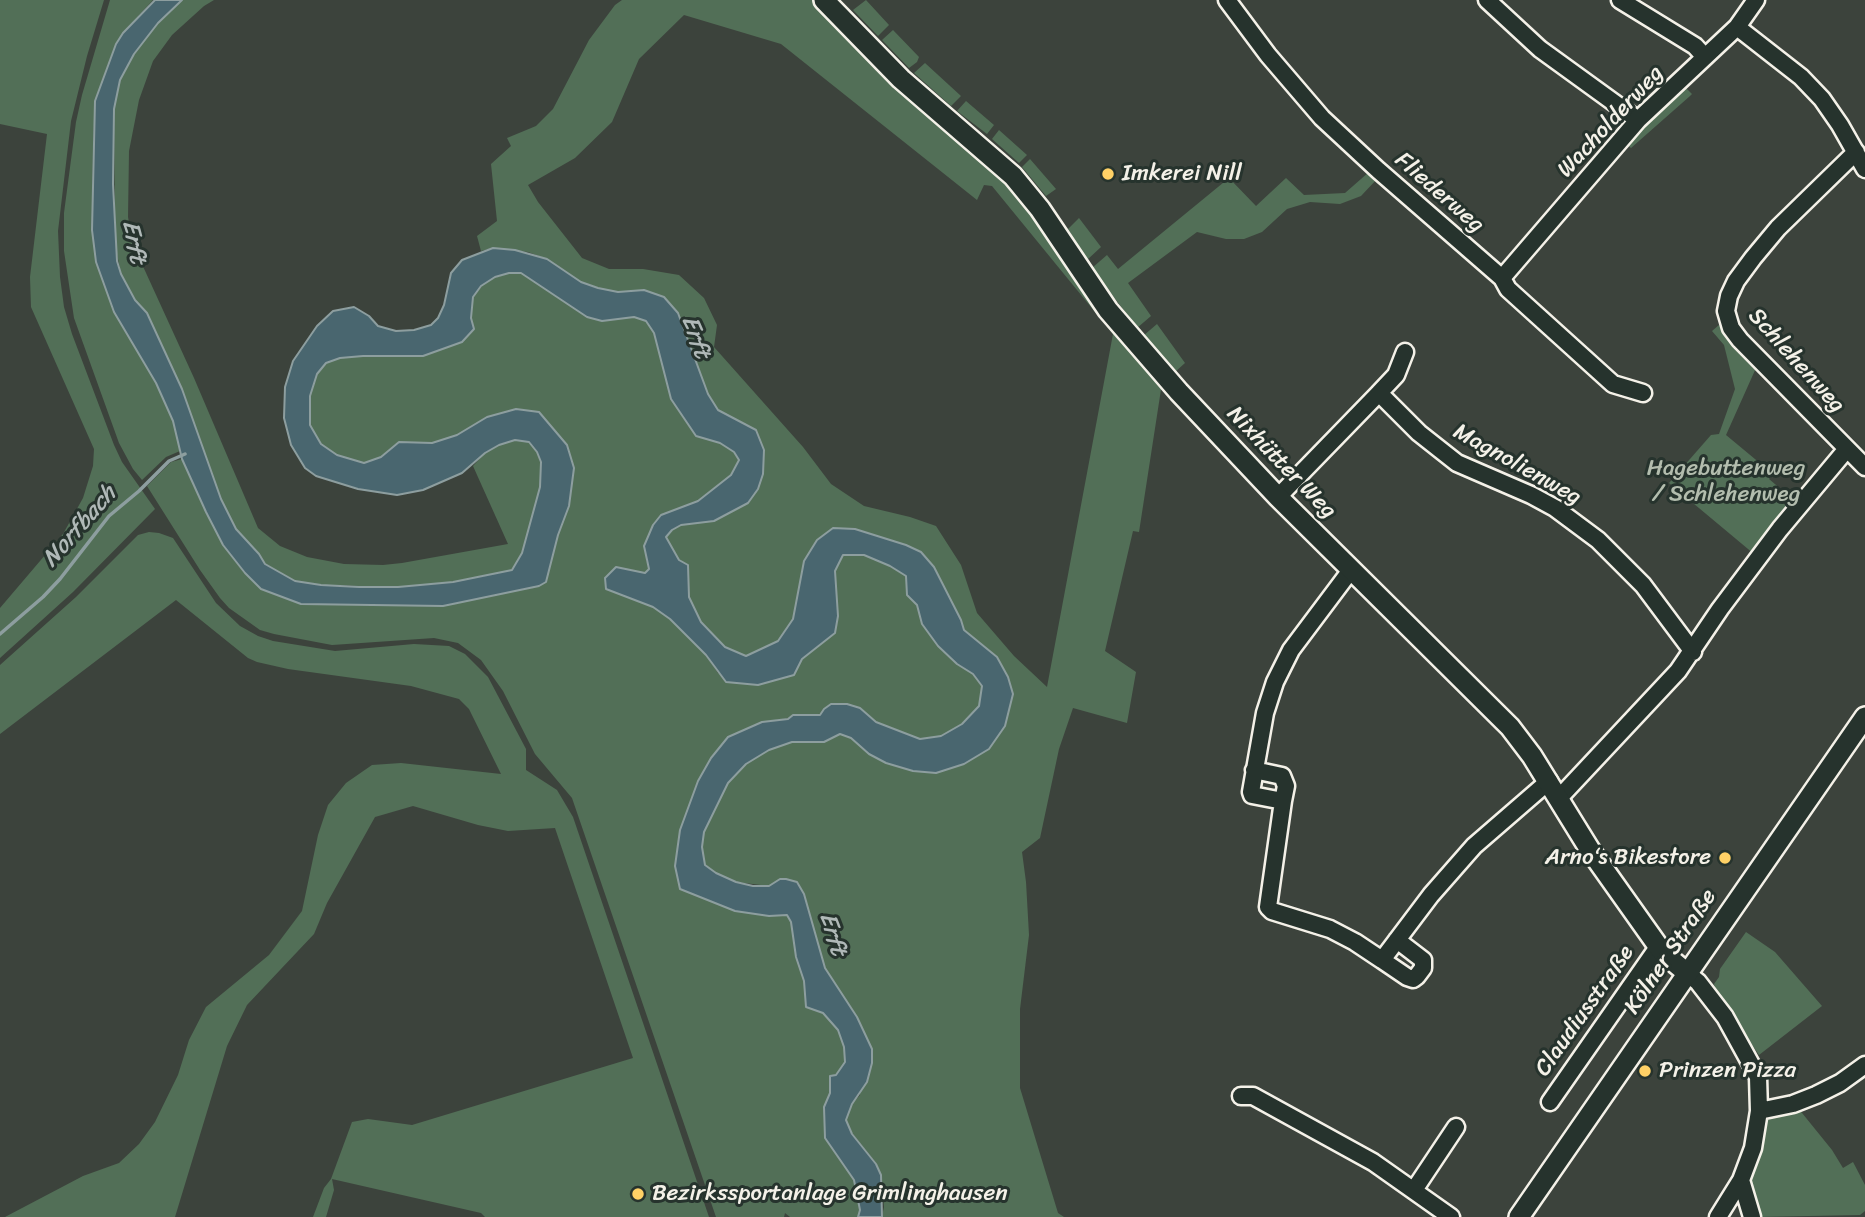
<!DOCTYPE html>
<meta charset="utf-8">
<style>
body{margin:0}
canvas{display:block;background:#3c433c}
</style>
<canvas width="1865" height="1217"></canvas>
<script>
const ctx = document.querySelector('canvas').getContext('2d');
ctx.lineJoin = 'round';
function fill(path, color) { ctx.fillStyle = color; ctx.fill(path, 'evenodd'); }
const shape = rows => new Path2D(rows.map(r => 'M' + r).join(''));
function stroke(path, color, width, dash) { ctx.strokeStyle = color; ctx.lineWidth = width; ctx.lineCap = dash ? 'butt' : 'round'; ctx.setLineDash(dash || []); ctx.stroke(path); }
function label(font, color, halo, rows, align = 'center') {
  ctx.font = font + ' Sriracha,sans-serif'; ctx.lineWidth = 6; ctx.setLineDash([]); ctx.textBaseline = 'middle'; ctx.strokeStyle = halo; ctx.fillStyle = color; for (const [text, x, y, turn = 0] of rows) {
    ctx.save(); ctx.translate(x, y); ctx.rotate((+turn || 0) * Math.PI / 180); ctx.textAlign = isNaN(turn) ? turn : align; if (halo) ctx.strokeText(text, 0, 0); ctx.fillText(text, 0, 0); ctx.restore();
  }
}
fill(shape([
 [0,0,104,0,87,56,71,121,58,231,60,277,64,307,72,334,114,445,122,462,155,509,73,592,0,658,0,608,63,534,83,498,93,466,94,449,31,307,30,277,47,134,0,124],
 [110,0,153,0,123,33,111,56,95,101,93,147,92,230,96,262,114,312,156,383,173,421,180,451,166,457,142,480,133,469,119,443,74,318,64,251,64,213,76,122,82,95],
 [182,0,214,0,204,6,172,35,153,61,139,100,129,151,128,217,132,239,141,262,194,378,258,528,280,546,307,557,344,564,383,565,402,563,508,544,473,466,485,453,499,445,515,440,528,441,537,452,541,463,540,487,522,554,512,570,453,582,398,587,321,585,295,581,265,564,259,554,236,529,221,499,182,389,147,313,135,300,121,274,115,244,114,109,120,80,134,54,158,23],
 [622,0,819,0,1008,181,1162,383,1139,532,1133,531,1105,651,1136,672,1127,723,1073,708,1059,749,1040,838,1022,852,1026,882,1029,935,1020,1009,1020,1088,1058,1213,1064,1217,882,1217,884,1207,881,1174,876,1163,852,1133,846,1120,852,1104,860,1095,836,986,825,968,815,938,780,879,769,886,736,882,716,873,705,865,702,847,704,832,728,783,746,764,769,750,792,742,824,742,840,734,851,738,869,754,913,771,936,773,964,764,989,749,1005,726,1008,677,997,657,964,630,961,620,934,567,921,552,906,545,855,529,833,528,817,540,804,561,793,619,778,641,746,656,725,647,701,622,689,597,688,565,679,560,666,537,672,530,681,525,714,521,758,489,763,474,764,450,756,430,718,410,644,290,618,292,598,288,581,282,547,259,528,252,493,248,481,251,477,236,497,221,491,164,511,146,507,138,536,126,553,109,589,40,615,5],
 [684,15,781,44,977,200,984,185,992,186,1113,334,1047,687,1014,656,977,613,961,565,936,526,910,517,864,506,831,484,803,447,714,347,717,325,704,298,679,275,643,269,609,269,582,258,538,202,528,185,575,158,612,122,639,59],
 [866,0,889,25,878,36,853,10],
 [893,30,919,57,917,62,909,68,882,40],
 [925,63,961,96,951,106,914,73],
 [1686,88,1692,94,1690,96,1631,148,1626,144],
 [966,101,994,125,987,134,957,111],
 [999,130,1027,155,1019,163,992,139],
 [1030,159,1056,189,1046,196,1022,167],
 [1369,172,1377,179,1361,196,1340,204,1310,202,1287,209,1262,232,1244,239,1226,239,1197,232,1128,283,1151,316,1137,328,1092,268,1107,255,1118,269,1229,178,1256,206,1286,178,1304,195,1345,193],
 [1079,218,1101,247,1087,260,1068,229],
 [509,273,521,273,587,317,602,321,634,317,646,321,654,333,671,399,696,436,720,443,734,452,739,460,731,475,698,501,661,515,653,526,646,559,649,569,645,574,616,567,606,589,653,607,670,619,706,655,718,673,746,683,758,684,794,675,802,659,835,633,838,616,835,571,843,555,864,555,890,566,906,576,907,595,917,605,922,624,938,646,957,664,973,674,982,686,979,706,962,724,941,736,920,739,876,722,860,708,762,722,728,737,711,758,698,781,680,830,679,845,769,916,787,915,791,922,796,957,804,981,806,1007,823,1013,838,1030,844,1047,845,1062,836,1075,830,1077,830,1093,824,1107,825,1138,854,1180,860,1210,858,1217,790,1217,785,1213,784,1217,716,1217,572,798,535,754,503,691,481,660,458,643,434,638,332,645,274,634,260,630,229,608,220,598,200,570,147,486,171,462,182,459,223,545,245,573,261,589,301,604,443,606,539,586,569,506,516,409,487,417,457,435,432,443,399,442,381,457,364,463,337,455,321,444,310,425,310,396,317,374,326,363,340,358,363,356,423,356,474,329,471,318,473,297,486,281],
 [1157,324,1185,363,1175,372,1143,336],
 [1719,325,1730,342,1756,368,1726,435,1773,474,1769,479,1796,502,1754,554,1669,483,1711,435,1719,434,1735,389,1724,345,1712,331],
 [149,532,159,533,173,538,216,603,240,626,258,636,273,641,335,651,414,644,449,646,465,654,488,677,526,749,526,770,557,790,573,817,709,1217,485,1217,481,1213,332,1179,334,1190,326,1217,313,1217,324,1188,331,1179,352,1122,368,1119,412,1125,633,1058,555,828,508,831,478,825,413,806,375,817,327,903,314,934,247,1005,227,1046,175,1217,5,1217,83,1176,119,1163,139,1144,155,1122,178,1075,189,1040,206,1007,269,955,302,911,318,835,328,805,346,783,372,765,401,763,501,774,469,709,459,699,411,686,288,669,257,662,248,658,176,600,0,734,0,665,76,597,138,535],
 [1746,932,1775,952,1822,1006,1759,1055,1716,992,1714,984,1719,977,1720,969],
 [1798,1108,1832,1150,1843,1168,1853,1162,1865,1185,1865,1211,1860,1215,1757,1217,1748,1180,1765,1121,1768,1117]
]), '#526f57');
const water = shape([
 [155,0,182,0,158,23,134,54,120,80,114,109,113,184,117,261,121,274,135,300,147,313,182,389,221,499,236,529,259,554,265,564,295,581,321,585,359,587,398,587,453,582,512,570,522,553,540,487,541,462,537,452,529,442,515,440,499,445,485,453,462,473,423,490,397,495,358,489,316,476,305,468,291,445,284,418,285,387,293,361,317,326,333,311,354,307,369,316,378,326,396,331,414,330,431,325,438,318,444,305,451,273,462,260,493,248,515,250,547,259,581,282,598,288,618,292,644,290,664,297,678,313,708,394,718,410,756,430,764,450,763,474,758,489,748,503,714,521,681,525,672,530,666,537,679,560,688,565,689,597,701,622,725,647,746,656,778,641,793,619,804,561,817,540,833,528,855,529,906,545,921,552,934,567,961,620,964,630,997,657,1008,677,1013,694,1005,726,989,749,964,764,936,773,913,771,886,763,869,754,851,738,840,734,824,742,792,742,769,750,746,764,728,783,704,832,702,847,705,865,716,873,736,882,753,886,769,886,780,879,786,879,797,882,804,894,825,968,857,1017,872,1049,872,1063,867,1082,852,1104,846,1120,852,1134,876,1164,881,1175,882,1217,858,1217,860,1210,854,1180,825,1138,824,1107,830,1093,830,1076,836,1075,845,1062,844,1047,838,1030,823,1013,806,1007,804,981,796,957,791,922,787,915,769,916,735,911,680,889,675,866,680,830,698,781,711,758,728,737,762,722,788,719,793,715,820,715,824,709,831,704,847,704,860,708,876,722,920,739,941,736,962,724,979,706,982,686,973,674,957,664,938,646,922,624,917,605,907,595,906,576,890,566,864,555,843,555,835,571,838,616,835,633,802,659,794,675,758,685,726,682,706,655,670,619,653,607,606,589,605,578,616,567,645,573,649,569,644,546,653,525,661,515,698,501,731,475,739,460,734,452,720,443,696,436,671,399,654,333,646,321,634,317,602,321,587,317,521,273,509,273,495,277,481,286,473,297,471,318,474,329,462,342,423,356,363,356,340,358,326,363,317,374,310,396,310,425,321,444,337,455,364,463,381,457,399,442,432,443,457,435,487,417,516,409,539,412,567,445,574,468,569,506,558,535,546,582,539,586,443,606,301,604,261,589,245,573,223,545,206,512,182,459,173,421,156,383,114,312,96,262,92,230,95,101,116,44,123,33,155,0]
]);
fill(water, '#49666f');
stroke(water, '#8d9e9f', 2);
stroke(shape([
 [0,634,43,597,60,579,109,516,139,491,169,461,185,454]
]), '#8d9e9f', 3.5);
const minor = shape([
 [1227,0,1268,55,1322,118,1378,170,1502,278,1508,289,1613,384,1643,393],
 [1487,0,1540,49,1638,120],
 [1620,0,1695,46,1705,57],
 [1737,27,1801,77,1822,99,1840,125,1865,169],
 [1856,152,1778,228,1753,258,1736,281,1729,296,1726,311,1731,328,1740,340,1865,467],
 [1502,278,1638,120,1737,27,1756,0],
 [1405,352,1396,375,1379,393,1419,433,1457,463,1531,495,1555,508,1598,540,1643,585,1693,652],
 [1278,497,1379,393],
 [1351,570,1291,650,1275,682,1265,713,1251,792,1252,795,1283,801,1268,907,1272,911,1330,929,1355,942,1382,960,1431,895,1474,846,1549,781],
 [1254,770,1282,776,1286,786,1283,801],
 [1559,798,1678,671,1720,609,1780,529,1846,450],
 [1382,960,1407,977,1413,979,1417,976,1423,968,1423,960,1397,940],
 [1687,973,1698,982,1725,1017,1758,1077,1759,1111,1753,1148,1741,1180,1718,1217],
 [1241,1096,1253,1096,1373,1162,1451,1217],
 [1550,1102,1658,947],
 [1759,1111,1793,1104,1816,1095,1840,1083,1865,1065],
 [1741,1180,1752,1217],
 [1414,1190,1456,1127]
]);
const major = shape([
 [824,0,901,79,1013,176,1040,209,1108,310,1179,392,1278,497,1510,727,1532,756,1590,850,1663,953,1687,973],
 [1519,1217,1865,717]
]);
stroke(minor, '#f4f1e8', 21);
stroke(major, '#f4f1e8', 24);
stroke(minor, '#26332d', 16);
stroke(major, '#26332d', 19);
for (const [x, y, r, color] of [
 [1108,174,7,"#ffd166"],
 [1725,858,7,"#ffd166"],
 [1645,1071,7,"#ffd166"],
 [638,1194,7,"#ffd166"]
]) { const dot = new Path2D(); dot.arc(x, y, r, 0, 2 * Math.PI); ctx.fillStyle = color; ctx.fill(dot); stroke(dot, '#26332d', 2.5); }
label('23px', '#f4f1e8', '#26332d', [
 ["Wacholderweg",1611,122,-47],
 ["Fliederweg",1439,193,41],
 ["Schlehenweg",1796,361,48],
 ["Nixhütter Weg",1281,463,46],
 ["Magnolienweg",1517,465,29],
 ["Kölner Straße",1671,952,-56],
 ["Claudiusstraße",1585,1011,-55]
]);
label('23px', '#f4f1e8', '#26332d', [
 ["Imkerei Nill",1122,174],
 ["Arno‘s Bikestore",1711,858,"right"],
 ["Prinzen Pizza",1659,1071],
 ["Bezirkssportanlage Grimlinghausen",652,1194]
], 'left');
label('23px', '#b3bdae', '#26332d', [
 ["Hagebuttenweg",1726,469],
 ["/ Schlehenweg",1726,495]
]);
label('italic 24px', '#b0b9b8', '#26332d', [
 ["Erft",133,242,79],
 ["Erft",695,337,70],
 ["Norfbach",80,527,-49],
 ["Erft",832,934,73]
]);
</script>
